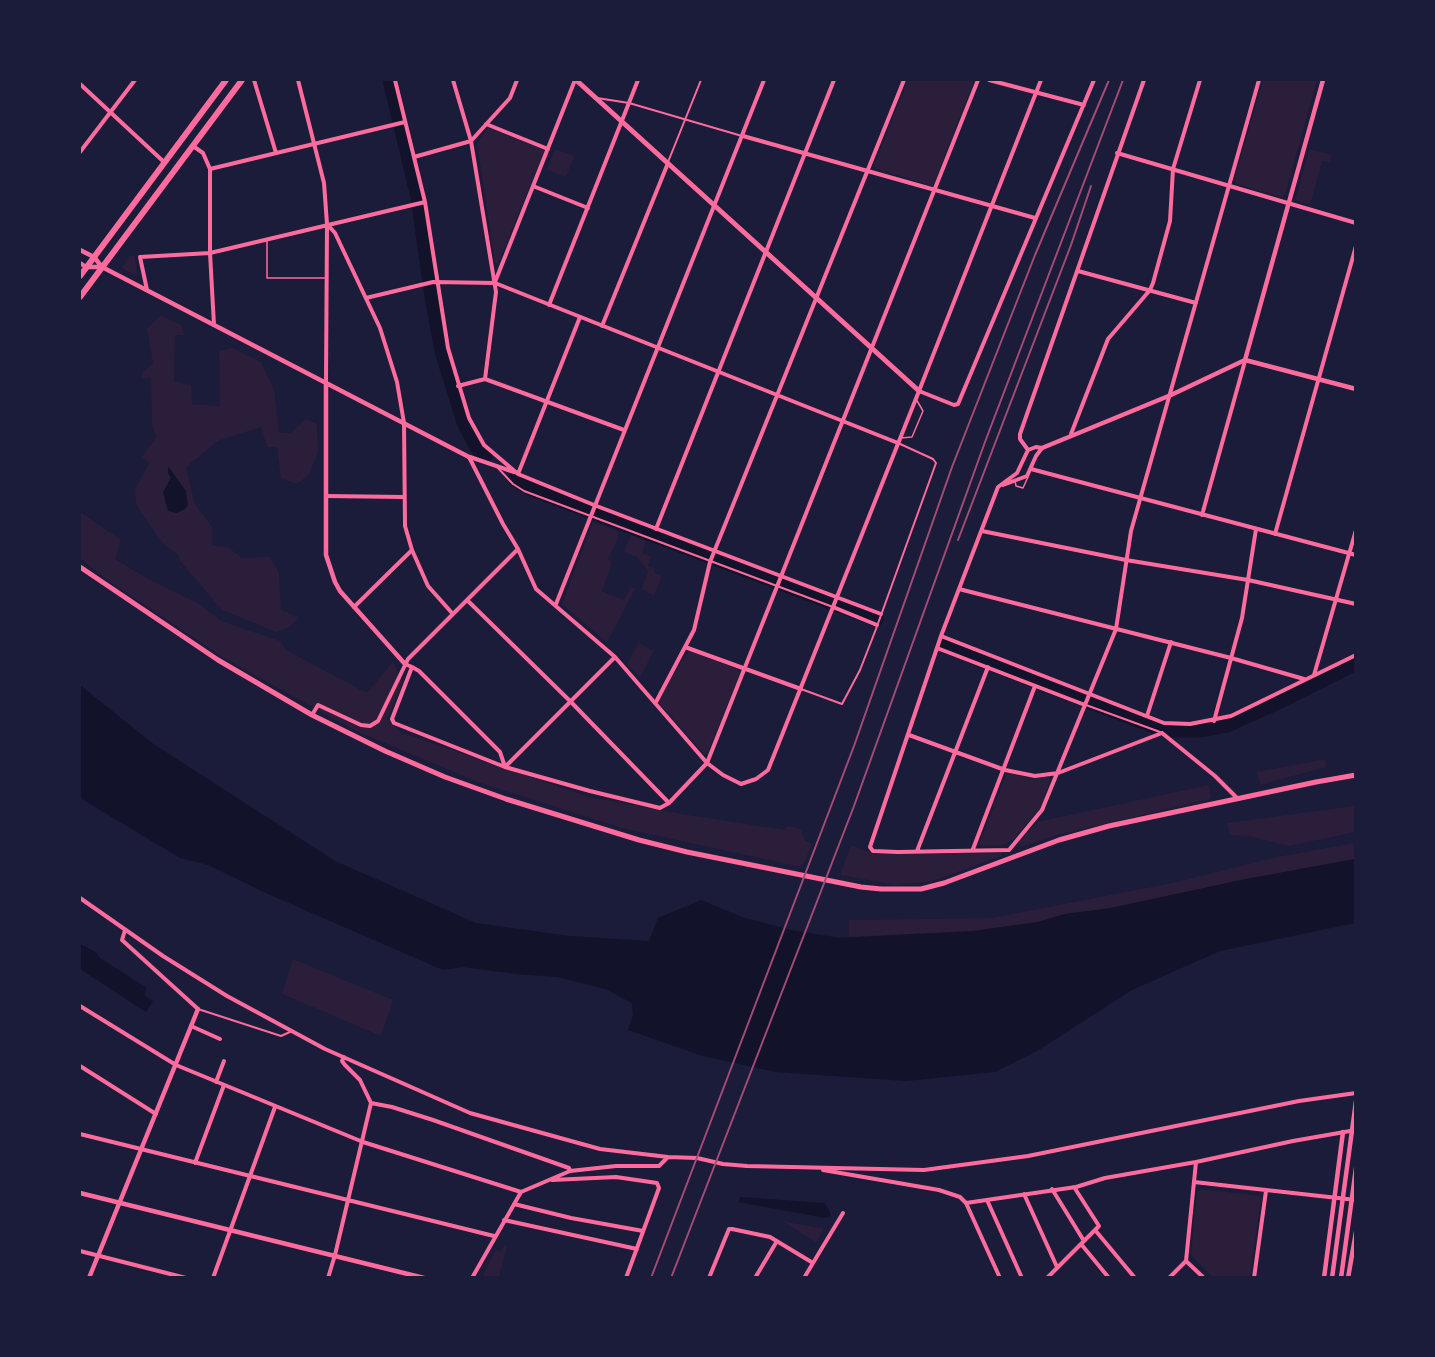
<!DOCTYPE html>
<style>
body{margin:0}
#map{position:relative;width:1435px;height:1357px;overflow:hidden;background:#1b1b3a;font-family:"Public Sans",sans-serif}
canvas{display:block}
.frame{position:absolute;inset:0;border:81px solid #1b1b3a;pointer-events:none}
</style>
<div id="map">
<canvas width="1435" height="1357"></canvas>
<div class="frame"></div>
</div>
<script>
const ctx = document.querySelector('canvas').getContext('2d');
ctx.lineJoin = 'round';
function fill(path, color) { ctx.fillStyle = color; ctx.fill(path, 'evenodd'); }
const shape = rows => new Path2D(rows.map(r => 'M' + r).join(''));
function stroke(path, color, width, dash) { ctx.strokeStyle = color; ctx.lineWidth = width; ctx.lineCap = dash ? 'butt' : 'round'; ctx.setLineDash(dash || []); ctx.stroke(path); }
fill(shape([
 [908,80,968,80,974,81,933,186,876,169,874,165],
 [1263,80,1317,80,1285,195,1281,197,1237,184,1234,180],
 [488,128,545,150,498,263,495,263,477,143],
 [555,149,574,156,566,177,547,170],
 [1309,149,1332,155,1330,162,1322,161,1310,205,1299,202,1296,199],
 [129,256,135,256,137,276,122,268],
 [160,315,181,325,184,335,175,335,174,381,191,385,192,404,220,406,219,351,233,348,261,362,274,389,279,433,291,433,306,419,317,424,318,452,309,475,297,484,281,478,277,447,267,447,261,427,218,441,186,467,195,504,212,527,212,545,228,547,242,558,270,557,279,573,281,610,298,617,290,627,276,632,222,610,180,561,179,556,162,542,136,505,135,489,149,463,142,457,156,437,152,424,151,378,142,378,143,372,153,363,147,329],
 [80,512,121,540,115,559,148,579,198,603,221,621,280,641,286,650,367,693,393,662,403,682,387,719,402,733,589,797,688,815,785,830,787,827,793,827,798,828,801,830,805,840,812,844,805,861,801,867,622,828,478,782,356,731,224,658,103,577,80,558],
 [593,522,619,532,616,544,608,559,612,563,602,591,624,600,630,587,635,589,607,642,562,604],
 [631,535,646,541,642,553,652,557,648,566,655,569,654,573,662,576,654,596,642,589,648,571,646,568,637,557,624,552],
 [638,643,654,651,640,677,627,665],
 [690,651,737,669,740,673,707,754,705,755,657,701,686,654],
 [1325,759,1326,767,1260,785,1257,772],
 [1009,773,1034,779,1049,777,1050,782,1040,808,1013,840,1001,846,982,846,979,844,1006,775],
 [1209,785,1211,799,1053,836,1021,847,1018,843,1037,822],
 [1355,806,1355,832,1289,846,1249,836,1230,835,1227,823],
 [1355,843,1355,859,1246,879,1111,908,1065,914,1038,922,973,931,849,937,849,920,992,918,1177,882,1277,857],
 [851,845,874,854,1001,853,1001,856,933,881,895,885,840,875],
 [293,959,393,1000,381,1036,282,994],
 [1201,1189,1259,1196,1261,1199,1250,1277,1212,1277,1191,1255,1197,1192],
 [782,1221,824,1229,816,1242],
 [504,1246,507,1246,499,1277,482,1277,496,1250,501,1251]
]), '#2a1e3b');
fill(shape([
 [168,466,186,491,188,505,185,509,177,513,168,511,163,492,171,478,168,473],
 [80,685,152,743,335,861,476,923,570,936,649,941,658,918,701,900,742,917,791,930,840,938,973,931,1038,922,1065,914,1111,908,1246,879,1355,859,1355,923,1220,951,1132,990,1037,1051,995,1072,906,1081,776,1072,703,1056,628,1030,633,1015,632,1003,605,989,558,977,516,974,463,967,443,970,268,894,208,865,180,858,80,798],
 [80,944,96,952,100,958,147,988,144,995,153,1001,146,1012,80,969],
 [740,1197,824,1203,829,1210,831,1216,825,1218,739,1202]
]), '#12122b');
stroke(shape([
 [390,80,418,197,432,296,442,351,464,422,477,447,485,455],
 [515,479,532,489,876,619],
 [943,645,1159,728,1175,730,1199,730,1227,725,1276,703,1356,663]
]), '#12122b', 15);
stroke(shape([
 [267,240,267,278,326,278],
 [901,438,912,437,923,411,916,399],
 [1015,481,1016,486,1023,488,1028,477]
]), '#ff6b9d', 1.5);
stroke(shape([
 [597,98,629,103,742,136],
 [668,162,701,80],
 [497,467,513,484,524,491,833,607],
 [801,689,842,704,860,670,876,629,936,463,933,459,898,443],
 [1086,705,1160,732],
 [198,1009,281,1036,292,1031]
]), '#ff6b9d', 2);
stroke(shape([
 [254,80,276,153],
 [298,80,324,183,327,224,326,382],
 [395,80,425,202,448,348,469,418,484,445,518,474,594,505,881,614],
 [453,80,471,141,496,292,485,379],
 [989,80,1084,105],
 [80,84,164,162],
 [486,124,548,149],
 [743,136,1035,218],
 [193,146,203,153,210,169,210,253,214,325],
 [80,152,135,80],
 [1117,153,1356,223],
 [414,157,471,141,510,98,517,80],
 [210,169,405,122],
 [533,186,588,208],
 [327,224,335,233,380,328,397,382,404,423,405,526,412,550,428,586,452,613],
 [1078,271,1196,303],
 [495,282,575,80],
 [147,290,140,257,210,253,425,202],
 [366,298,433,282,495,283,898,443],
 [549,305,638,80],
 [602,326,668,163],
 [458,386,485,379,624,430],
 [919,391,954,405,958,404,1094,80],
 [1071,434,1108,339,1150,290,1153,283,1170,221,1173,169,1200,80],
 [1028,450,1020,439,1020,434,1144,80],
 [469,457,503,524,518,549,536,589,615,657,707,763,723,775,741,784,756,779,768,770,776,750,919,391,1041,80],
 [470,457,514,472],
 [1031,469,1356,555],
 [518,474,580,317],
 [1003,485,1027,476,1036,456,1042,448],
 [326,496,404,497],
 [1202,515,1245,361],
 [656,529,834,80],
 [982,531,1126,560,1248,580,1356,604],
 [1275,534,1356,246],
 [959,589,1231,658,1304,679],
 [467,600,571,702,669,803],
 [556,604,764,80],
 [354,607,412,550],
 [833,607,877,625],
 [941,636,1164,723,1190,724,1231,716,1356,655],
 [685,647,801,689],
 [937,648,1085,705],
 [405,664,412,667,392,719,394,723,505,767,590,791,660,808,669,803,707,763,978,80],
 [412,667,419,671,500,752,505,767,615,657],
 [1314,675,1356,530],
 [656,702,694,630,710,562,904,80],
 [312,715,318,705,361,725,370,726,378,721,408,659,518,549],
 [1147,716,1171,642],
 [1214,721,1242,618,1256,529],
 [1162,733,1215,776,1237,798],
 [909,735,1005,770,1035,776,1058,773,1162,733],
 [973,849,1035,686],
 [1009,850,1042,810,1116,629,1131,531,1259,80],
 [1009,850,898,852,873,851,870,847,941,636,998,487,1017,473,1028,450,1036,447,1042,448],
 [917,851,988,667],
 [80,898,163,956,227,996,325,1049,470,1113,600,1149,668,1157,697,1158,723,1164,747,1166,924,1170,1028,1156,1299,1101,1356,1093],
 [125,930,122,940,198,1009],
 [80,1006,176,1065,363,1142,521,1192],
 [191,1026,220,1039],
 [344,1057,342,1061,345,1065,360,1080,371,1103],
 [80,1066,156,1114],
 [216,1082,224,1061],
 [80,1134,494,1236],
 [195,1163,224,1085],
 [823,1170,939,1190,960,1197,966,1203,1000,1278],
 [552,1180,616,1177,657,1183,659,1188,626,1278],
 [1194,1182,1356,1200],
 [1052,1189,1084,1241],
 [1024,1194,1057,1267],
 [987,1200,1022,1278],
 [966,1203,1076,1187,1105,1178,1196,1162],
 [514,1204,571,1218,643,1231],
 [504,1220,637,1249],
 [1095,1230,1135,1278],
 [1081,1244,1109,1278],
 [80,1251,186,1278],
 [1186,1261,1204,1278],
 [213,1278,275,1107],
 [328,1278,335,1255,371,1103,392,1107,433,1120,569,1168,570,1171],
 [472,1278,521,1192,570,1171,616,1166,659,1166,668,1157],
 [709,1278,729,1229,732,1229,770,1237,813,1263],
 [755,1278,777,1241],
 [804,1278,843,1213],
 [1047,1278,1099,1226,1074,1187],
 [1169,1278,1186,1261,1196,1162,1293,1141,1356,1130],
 [1254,1278,1266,1191]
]), '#ff6b9d', 4);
stroke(shape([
 [80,250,94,257,102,267,469,457],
 [80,263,86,267,102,267],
 [1245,360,1323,80],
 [326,382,326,555,335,582,340,591,405,664],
 [1042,448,1171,395,1245,360,1356,389],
 [80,1193,424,1278],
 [89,1278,198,1009],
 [1324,1278,1343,1132],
 [1332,1278,1356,1101],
 [1341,1278,1356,1168],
 [1348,1278,1356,1232]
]), '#ff6b9d', 4.5);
stroke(shape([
 [576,80,919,391],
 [80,567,218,660,312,715,385,751,445,777,506,799,639,840,687,852,861,887,881,889,921,889,944,883,1059,840,1109,826,1316,782,1356,775]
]), '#ff6b9d', 5);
stroke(shape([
 [80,276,226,80],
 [80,297,242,80]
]), '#ff6b9d', 6);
stroke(shape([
 [958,540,1071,245,1091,186],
 [651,1278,854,746,952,467,1035,255,1109,80],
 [671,1278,854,806,985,442,1123,80]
]), '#a44b75', 2);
</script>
